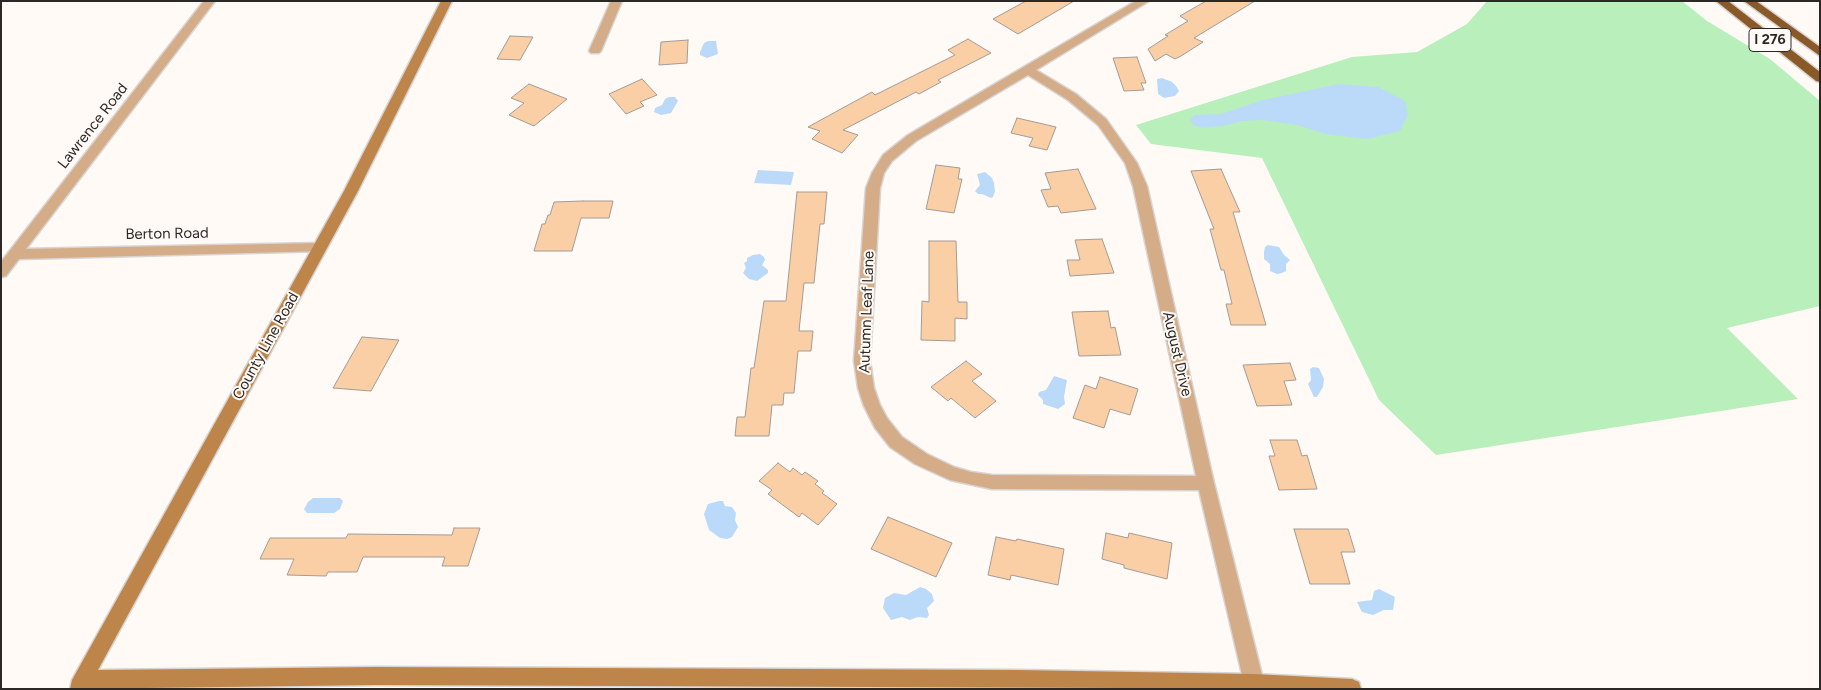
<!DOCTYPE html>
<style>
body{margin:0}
#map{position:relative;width:1821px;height:690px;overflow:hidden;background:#fffaf6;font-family:Figtree,sans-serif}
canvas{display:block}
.frame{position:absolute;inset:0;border:2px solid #2b2826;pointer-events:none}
</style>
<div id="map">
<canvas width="1821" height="690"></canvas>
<div class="frame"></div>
</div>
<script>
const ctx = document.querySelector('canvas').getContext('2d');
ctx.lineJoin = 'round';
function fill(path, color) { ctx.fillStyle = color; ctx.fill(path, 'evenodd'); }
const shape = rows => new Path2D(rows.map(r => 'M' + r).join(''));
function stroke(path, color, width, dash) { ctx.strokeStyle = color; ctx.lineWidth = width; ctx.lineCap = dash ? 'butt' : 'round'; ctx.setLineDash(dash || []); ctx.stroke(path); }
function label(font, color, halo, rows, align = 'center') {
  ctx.font = font + ' Figtree,sans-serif'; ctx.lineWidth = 4; ctx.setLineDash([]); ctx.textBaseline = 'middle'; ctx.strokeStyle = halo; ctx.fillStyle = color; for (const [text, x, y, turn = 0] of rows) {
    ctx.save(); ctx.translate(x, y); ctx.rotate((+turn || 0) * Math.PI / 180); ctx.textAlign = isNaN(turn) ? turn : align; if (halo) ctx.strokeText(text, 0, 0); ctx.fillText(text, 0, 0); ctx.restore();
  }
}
fill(shape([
 [1487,1,1682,1,1707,21,1770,59,1820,101,1820,306,1727,328,1798,399,1436,455,1379,400,1262,158,1151,144,1136,125,1352,57,1417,52,1467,24]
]), '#b9efbb');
fill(shape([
 [708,41,716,41,718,54,707,58,700,55,700,52,704,43],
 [1162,78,1172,82,1176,86,1179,91,1175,96,1164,98,1158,94,1157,79],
 [1339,84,1378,87,1405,101,1408,115,1400,131,1367,139,1326,134,1297,125,1263,120,1242,121,1228,125,1202,128,1193,125,1190,119,1195,115,1221,114,1263,100],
 [669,97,675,97,678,101,671,113,661,115,654,112,655,108,662,105,665,99],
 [758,170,794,172,791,185,754,183],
 [985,172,992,178,994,183,995,191,993,197,991,198,982,194,978,194,975,191,980,185,977,174],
 [1268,245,1279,247,1284,255,1290,260,1286,264,1286,271,1282,273,1277,274,1270,271,1270,264,1264,259,1264,252,1265,247],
 [760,254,764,257,765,260,762,265,768,270,768,273,757,281,749,279,743,273,746,268,744,263,747,261,747,258,753,255],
 [1313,367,1319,368,1324,379,1323,387,1317,397,1314,397,1308,384,1311,380,1310,369],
 [1054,376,1067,380,1064,397,1065,404,1058,409,1043,404,1043,400,1038,395,1039,392,1046,390],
 [313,498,340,498,343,501,340,509,334,513,307,513,304,509,308,502],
 [719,501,723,501,725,506,732,507,736,513,735,520,738,527,732,537,727,539,720,538,709,530,704,514,708,504],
 [920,587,926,589,932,594,934,601,927,608,929,615,927,618,918,617,910,620,902,617,891,620,883,608,885,598,894,593,906,595],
 [1379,589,1395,597,1393,610,1384,610,1373,615,1362,612,1357,602,1372,600,1374,591]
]), '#bbdaf9');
const building = shape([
 [1026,1,1074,1,1018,34,993,19,1026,1],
 [1206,1,1255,1,1194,38,1203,42,1181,56,1175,59,1166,54,1155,61,1148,49,1168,36,1165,35,1188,21,1180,16,1206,1],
 [510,36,533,37,520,60,497,59,510,36],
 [968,39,991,53,938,80,941,82,919,94,916,92,843,130,858,135,842,153,812,139,820,131,808,127,872,92,875,95,955,55,948,50,968,39],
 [688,40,687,63,659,65,661,42,688,40],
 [1137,57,1146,83,1141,83,1144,90,1124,91,1113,58,1137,57],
 [642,79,657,95,640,102,644,106,626,114,609,94,642,79],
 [529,84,567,99,534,126,509,115,524,103,511,98,529,84],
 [1017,118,1056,127,1047,150,1029,146,1033,138,1011,133,1017,118],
 [936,165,960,168,958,179,962,179,954,213,926,209,936,165],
 [1078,169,1096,209,1061,213,1058,206,1048,207,1041,190,1051,189,1045,173,1078,169],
 [1221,169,1240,212,1233,212,1266,325,1231,325,1226,304,1232,304,1224,270,1221,270,1210,229,1214,229,1191,171,1221,169],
 [797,192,827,192,824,224,820,224,814,283,804,283,799,331,813,331,811,351,798,351,794,393,784,393,783,405,772,405,769,436,735,436,737,417,745,417,751,368,754,368,764,301,786,301,797,192],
 [583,201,613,201,609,218,581,218,572,251,534,251,542,224,545,224,548,215,550,215,554,202,583,201],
 [1102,239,1114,273,1070,276,1067,260,1080,260,1075,240,1102,239],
 [929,241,956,241,958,302,967,302,967,319,955,318,955,341,921,340,922,301,929,302,929,241],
 [1108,311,1111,328,1115,327,1121,355,1079,356,1072,312,1108,311],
 [362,337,399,340,371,391,333,388,362,337],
 [966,361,982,374,972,381,996,401,975,418,951,398,948,401,931,387,966,361],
 [1290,363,1296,380,1284,381,1292,405,1257,406,1243,365,1290,363],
 [1100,377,1138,389,1130,415,1110,409,1104,428,1073,418,1085,385,1096,389,1100,377],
 [1270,440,1297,440,1302,456,1307,455,1317,489,1279,490,1269,456,1275,456,1270,440],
 [778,463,790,472,793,468,802,475,805,472,818,481,815,484,824,491,822,493,837,504,818,525,802,513,799,517,768,494,772,490,759,481,778,463],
 [888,517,952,543,936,577,871,549,888,517],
 [454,528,480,528,468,566,442,566,445,557,363,557,357,572,328,572,326,576,287,575,294,559,260,559,270,538,346,538,348,534,452,535,454,528],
 [1294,529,1348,529,1355,552,1341,552,1350,584,1310,584,1294,529],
 [1106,533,1128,538,1129,533,1172,543,1167,579,1124,568,1124,565,1102,559,1106,533],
 [996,537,1016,541,1017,539,1064,549,1058,585,1011,575,1010,580,988,575,996,537]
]);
fill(building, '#fbcfa6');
stroke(building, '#a39b95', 1);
const street = shape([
 [204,1,215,1,26,249,319,243,324,245,326,248,324,251,19,259,6,276,1,277,1,262,204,1],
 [611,1,622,1,601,51,599,53,591,53,589,51,611,1],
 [1136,1,1149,1,1036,70,1076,94,1106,119,1137,163,1147,186,1214,483,1264,683,1261,689,1247,689,1244,683,1199,490,992,489,950,480,915,464,890,447,875,428,864,406,858,388,854,361,866,188,872,173,883,155,908,135,1136,1],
 [1028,75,1068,100,1098,125,1125,163,1133,186,1196,476,992,475,971,472,954,467,927,454,902,437,887,418,880,405,874,388,870,361,880,188,884,173,892,161,916,141,1028,75]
]);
const secondary = shape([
 [441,1,452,1,358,191,98,670,377,667,1017,670,1254,674,1352,679,1359,682,1361,689,377,685,70,689,72,680,344,191,441,1]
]);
const highway = shape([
 [1716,1,1728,1,1820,72,1820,82,1816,81,1716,1],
 [1744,1,1756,1,1820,47,1820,56,1744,1]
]);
stroke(street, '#d9d4d1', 3);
stroke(secondary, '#d9d4d1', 3);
stroke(highway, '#d9d4d1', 3);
fill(street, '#d4ac88');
fill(secondary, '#be854b');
fill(highway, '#895a27');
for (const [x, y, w] of [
 [1770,40,42]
]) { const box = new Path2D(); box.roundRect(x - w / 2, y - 11.5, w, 23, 4); ctx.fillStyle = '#fffaf6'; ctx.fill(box); stroke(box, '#2b2826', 1); }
label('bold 14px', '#2b2826', null, [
 ["I 276",1770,40]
]);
label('15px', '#2b2826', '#fffaf6', [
 ["Lawrence Road",93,126,-52],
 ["Berton Road",167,234,-1],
 ["Autumn Leaf Lane",867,312,-88],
 ["County Line Road",266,346,-61],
 ["August Drive",1177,354,77]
]);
</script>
